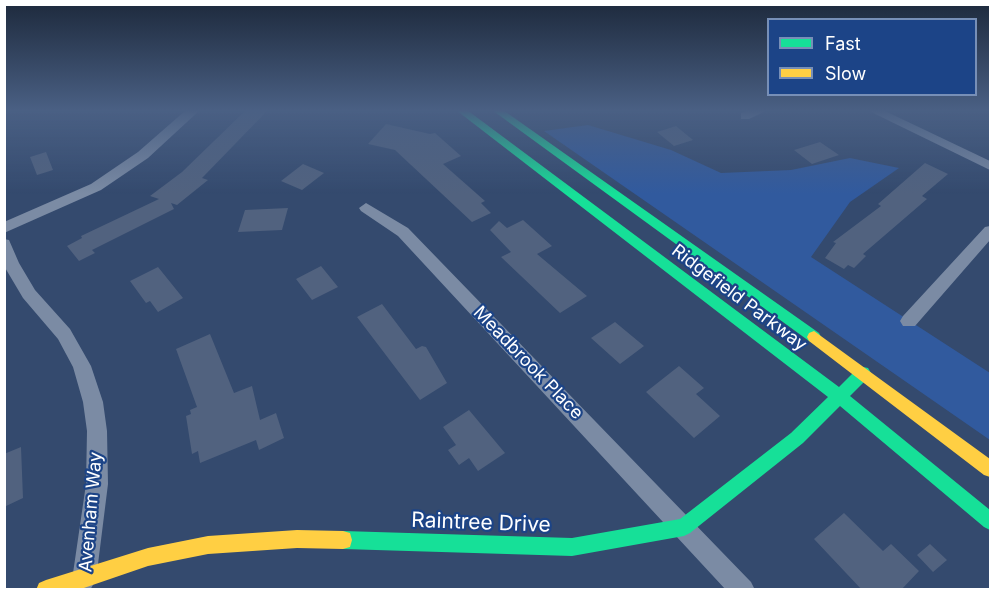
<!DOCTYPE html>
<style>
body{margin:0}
#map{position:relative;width:995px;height:594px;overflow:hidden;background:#344a6e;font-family:Inter,sans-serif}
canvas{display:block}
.frame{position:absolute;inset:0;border:6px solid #fff;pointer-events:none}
.legend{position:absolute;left:767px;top:18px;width:210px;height:78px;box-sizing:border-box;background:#1c4487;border:2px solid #778fb7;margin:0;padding:8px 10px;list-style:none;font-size:18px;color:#fff}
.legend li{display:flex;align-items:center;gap:12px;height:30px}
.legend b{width:30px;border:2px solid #778fb7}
</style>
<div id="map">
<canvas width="995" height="594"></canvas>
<div class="frame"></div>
<ul class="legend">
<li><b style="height:8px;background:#16e098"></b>Fast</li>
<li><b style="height:8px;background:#ffcf43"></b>Slow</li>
</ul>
</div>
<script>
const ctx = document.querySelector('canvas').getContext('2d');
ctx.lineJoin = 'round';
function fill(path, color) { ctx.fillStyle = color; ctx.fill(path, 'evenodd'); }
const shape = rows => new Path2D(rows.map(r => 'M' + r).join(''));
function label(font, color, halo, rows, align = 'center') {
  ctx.font = font + ' Inter,sans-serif'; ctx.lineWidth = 4.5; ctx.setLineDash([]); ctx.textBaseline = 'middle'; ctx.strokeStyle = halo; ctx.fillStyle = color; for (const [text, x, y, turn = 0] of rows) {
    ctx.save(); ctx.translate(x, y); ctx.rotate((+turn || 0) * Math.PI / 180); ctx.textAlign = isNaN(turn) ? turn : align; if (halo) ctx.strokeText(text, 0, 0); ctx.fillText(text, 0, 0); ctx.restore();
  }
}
fill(shape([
 [588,125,671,150,721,173,791,170,850,158,899,168,850,202,811,257,990,373,990,440,544,131]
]), '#315a9e');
fill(shape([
 [246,110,268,110,202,178,208,180,177,205,171,203,174,209,92,250,95,253,79,261,67,246,82,238,81,236,159,199,150,196,182,172],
 [386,124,430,134,435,133,461,156,443,164,485,201,481,203,491,213,472,222,395,150,368,144],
 [676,126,693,140,674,146,657,132],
 [820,142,839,155,812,164,794,150],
 [46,152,53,170,37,175,30,157],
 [925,163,948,174,922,196,927,199,863,254,866,256,854,268,848,265,844,269,825,258,836,243,833,242,881,206,878,204],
 [303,164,324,173,302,190,281,181],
 [288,208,282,230,238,232,245,210],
 [523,220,552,246,537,254,587,296,560,313,501,257,511,252,490,230,499,221,507,228],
 [321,266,338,287,312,300,296,279],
 [158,267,183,298,158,312,150,301,146,303,130,281],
 [382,304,416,349,422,346,426,347,447,383,420,400,357,317],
 [615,322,644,346,620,364,591,338],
 [210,334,234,393,252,386,260,420,276,413,284,438,259,450,256,440,200,463,198,451,192,454,186,416,191,414,190,410,197,407,176,349],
 [679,366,704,388,696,394,720,416,694,438,646,392],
 [469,410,505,453,478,471,469,458,459,465,448,450,456,445,443,427],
 [21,447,23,498,4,507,4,454],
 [844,513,883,551,891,544,919,571,901,590,862,590,814,539],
 [930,544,947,560,933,572,917,555]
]), '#51627f');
fill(shape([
 [186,110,200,110,148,158,101,190,4,233,4,222,91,184,138,152,186,110],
 [749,110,768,110,749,119,741,119,741,113,749,110],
 [867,110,883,110,990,161,990,170,867,110],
 [366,203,408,228,751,582,755,590,726,590,398,236,361,211,359,208,366,203],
 [990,226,990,240,915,326,903,326,900,321,903,316,985,227,990,226],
 [4,239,9,240,19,263,35,290,70,329,91,366,103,402,107,431,108,484,96,580,90,590,76,588,72,580,86,484,87,431,83,402,73,367,58,339,23,298,4,266,4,239]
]), '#7b8ba4');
fill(shape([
 [456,110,467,110,839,387,858,368,863,367,868,368,871,373,868,378,850,396,990,510,990,530,984,527,840,406,803,443,690,533,684,536,572,556,343,549,336,547,334,540,336,533,343,531,572,538,680,519,791,433,828,397,456,110],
 [492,110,503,110,819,333,821,337,819,341,814,343,809,341,492,110]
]), '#16e098');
fill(shape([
 [814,331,990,459,990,477,984,475,809,341,807,337,809,333,814,331],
 [297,530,343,531,350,533,352,540,350,547,343,549,297,548,208,554,148,566,78,590,36,590,39,583,46,580,148,548,208,536,297,530]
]), '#ffcf43');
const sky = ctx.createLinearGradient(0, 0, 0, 194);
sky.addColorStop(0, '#1d293c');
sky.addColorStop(0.57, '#4a6084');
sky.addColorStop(1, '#4a608400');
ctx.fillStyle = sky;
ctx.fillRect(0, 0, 995, 194);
label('18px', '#fff', '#1c4487', [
 ["Ridgefield Parkway",739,298,37],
 ["Meadbrook Place",528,363,46],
 ["Avenham Way",91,512,-85]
]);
label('21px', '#fff', '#1c4487', [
 ["Raintree Drive",481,523,2]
]);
</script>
